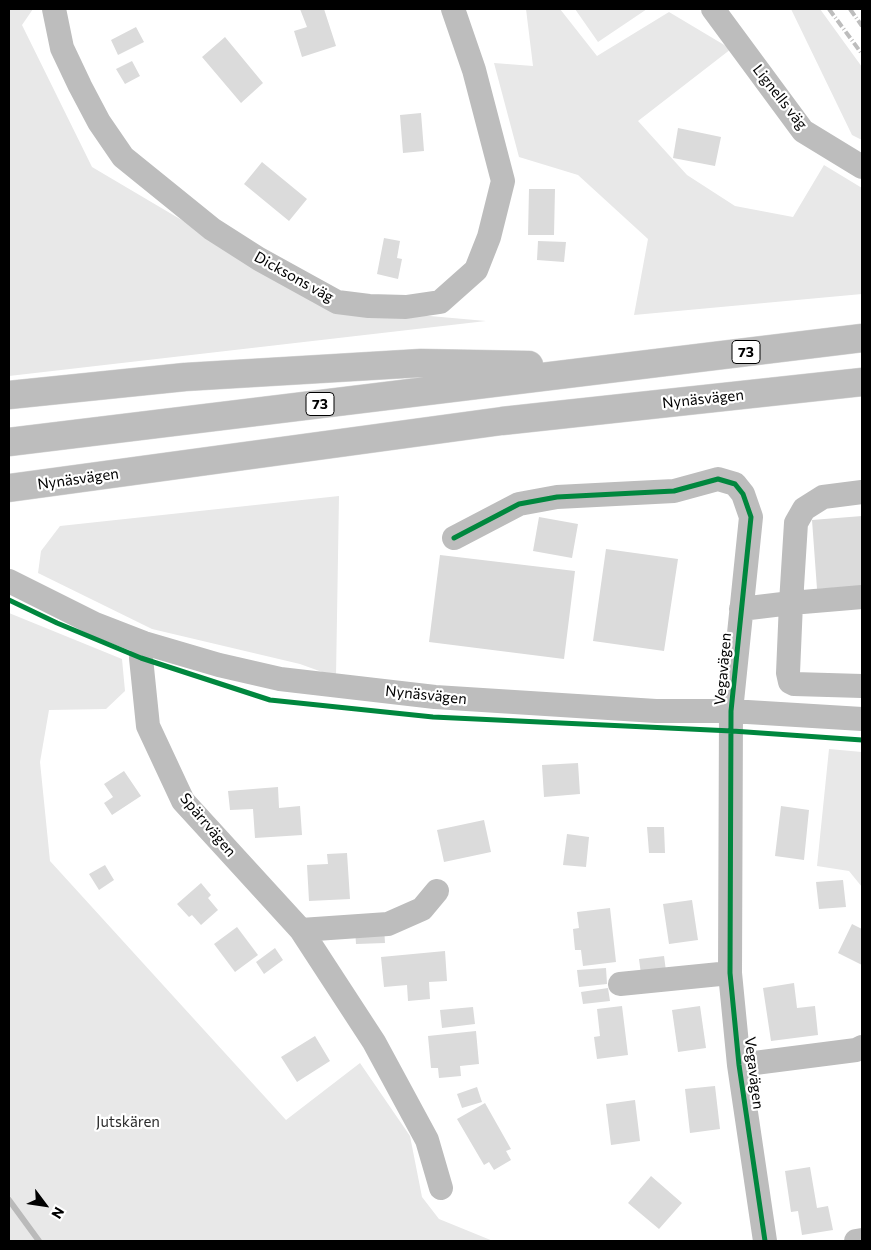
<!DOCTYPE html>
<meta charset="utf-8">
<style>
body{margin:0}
#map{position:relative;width:871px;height:1250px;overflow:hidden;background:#fff;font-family:Commissioner,sans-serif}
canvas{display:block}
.frame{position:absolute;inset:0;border:10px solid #000;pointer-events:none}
.north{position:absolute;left:20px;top:1180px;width:50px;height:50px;-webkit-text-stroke:4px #fff;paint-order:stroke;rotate:121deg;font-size:14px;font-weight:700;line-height:20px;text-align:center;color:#000}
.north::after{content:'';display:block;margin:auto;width:18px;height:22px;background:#000;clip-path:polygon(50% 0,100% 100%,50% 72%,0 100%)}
</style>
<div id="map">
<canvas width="871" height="1250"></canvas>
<div class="frame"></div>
<div class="north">N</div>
</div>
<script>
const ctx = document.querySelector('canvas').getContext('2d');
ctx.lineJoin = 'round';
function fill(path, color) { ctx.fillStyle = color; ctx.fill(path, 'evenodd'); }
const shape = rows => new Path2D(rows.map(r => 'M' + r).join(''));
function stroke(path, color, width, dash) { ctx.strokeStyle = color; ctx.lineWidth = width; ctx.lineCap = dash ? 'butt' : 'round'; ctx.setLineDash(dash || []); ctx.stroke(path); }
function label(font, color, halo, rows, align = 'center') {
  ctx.font = font + ' Commissioner,sans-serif'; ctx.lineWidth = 4.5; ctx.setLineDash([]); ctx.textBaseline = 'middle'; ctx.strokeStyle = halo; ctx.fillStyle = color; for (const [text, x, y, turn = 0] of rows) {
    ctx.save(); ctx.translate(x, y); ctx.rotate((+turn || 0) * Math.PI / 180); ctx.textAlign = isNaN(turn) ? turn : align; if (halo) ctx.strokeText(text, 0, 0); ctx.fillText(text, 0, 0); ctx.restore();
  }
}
fill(shape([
 [9,9,33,9,22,25,92,167,329,307,486,321,9,376],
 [526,9,560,9,597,56,669,12,731,49,638,121,687,175,735,206,793,217,824,165,862,188,862,294,634,315,648,239,578,175,519,157,494,63,533,66],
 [575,9,647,9,598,42],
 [791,9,820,9,862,67,862,140,852,135],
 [339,496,336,677,300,664,152,629,38,573,41,551,60,526],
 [9,613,122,659,125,691,106,709,49,710,40,762,50,861,286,1120,360,1063,410,1136,422,1197,439,1219,493,1241,9,1241],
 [829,749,862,752,862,887,849,871,817,866]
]), '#e8e8e8');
stroke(shape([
 [9,1200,39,1241]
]), '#bababa', 6);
fill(shape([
 [300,9,324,9,336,46,302,57,294,31,307,27],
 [136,27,144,42,118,55,111,40],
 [225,37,263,83,241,103,202,57],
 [132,61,140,76,125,84,116,69],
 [421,113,424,151,403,153,400,115],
 [678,128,721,137,715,166,673,158],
 [262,162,307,199,289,221,244,184],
 [529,189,555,189,554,235,528,235],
 [384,238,400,241,397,258,402,259,398,279,377,274],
 [538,241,566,242,564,262,537,260],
 [862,516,862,586,817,589,812,520],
 [539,517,578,524,572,558,533,551],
 [606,549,678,559,664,651,593,641],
 [440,555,575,571,564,659,429,642],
 [578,763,580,794,544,797,542,765],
 [124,771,141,796,112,815,104,803,113,797,104,784],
 [278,787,279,808,300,806,302,835,255,838,253,809,230,810,228,791],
 [781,806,809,810,804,860,775,856],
 [484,820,491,852,444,862,437,830],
 [647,827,664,827,665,853,649,853],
 [567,834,589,837,586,867,563,865],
 [347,853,350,899,309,901,307,865,328,864,327,854],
 [105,865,114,880,99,890,89,874],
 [843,880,846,907,819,909,816,882],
 [201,883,211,895,208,898,218,910,201,925,192,915,189,917,177,904],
 [692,900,698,940,669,944,663,904],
 [610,908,616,962,583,966,581,950,575,950,573,929,579,928,577,912],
 [852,924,862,929,862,965,838,953],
 [237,927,258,955,235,972,214,944],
 [384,927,385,943,356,944,355,928],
 [275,948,283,960,264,974,256,962],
 [445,951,447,981,429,982,430,999,408,1001,407,985,384,987,381,957],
 [664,956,666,971,641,974,639,959],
 [606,968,607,984,579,987,577,970],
 [794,983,797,1008,815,1006,818,1035,771,1041,763,988],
 [608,988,610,1001,583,1004,581,992],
 [622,1006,628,1055,597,1059,594,1037,600,1036,597,1009],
 [700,1006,706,1048,678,1052,672,1010],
 [473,1007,475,1024,442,1028,440,1010],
 [476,1031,479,1064,460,1066,461,1076,439,1078,438,1068,431,1068,428,1036],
 [315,1036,330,1061,297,1082,281,1057],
 [715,1086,720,1129,690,1133,685,1089],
 [477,1087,482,1102,462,1108,457,1094],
 [635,1100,640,1141,611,1145,606,1104],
 [485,1103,511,1149,506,1151,511,1160,494,1170,489,1162,484,1165,457,1119],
 [810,1167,817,1208,828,1206,833,1230,802,1235,798,1211,791,1212,785,1171],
 [651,1176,682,1203,659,1229,628,1203]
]), '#dbdbdb');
const highway = shape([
 [9,395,185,377,421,363,529,365],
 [9,442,862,338],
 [9,488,502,421,862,382]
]);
stroke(highway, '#dbdbdb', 29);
stroke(shape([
 [54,9,62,48,80,86,99,122,123,157,212,229,259,259,337,302,369,306,406,307,440,302,476,270,489,237,503,181,474,70,453,9],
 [713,9,803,131,862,167],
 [454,538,519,504,557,497,674,491,718,479,735,484,743,494,751,517,731,711,730,973,739,1065,765,1241],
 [9,581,95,624,144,643,219,665,280,679,435,697,656,711,731,711,862,719],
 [862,597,791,603,788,673,790,682,794,684,862,686],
 [741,609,791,603,796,523,804,509,823,497,862,492],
 [144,643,141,658,148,726,183,801,301,930,374,1042,427,1140,441,1188],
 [301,930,388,924,422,909,437,891],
 [620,984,730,973],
 [739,1065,856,1050,862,1047],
 [856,1241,862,1240]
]), '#bdbdbd', 24);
stroke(highway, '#bdbdbd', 28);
stroke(shape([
 [829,9,862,54],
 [850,9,862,26]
]), '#bdbdbd', 4, [8, 2.5, 1, 2.5]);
stroke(shape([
 [454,538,519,504,557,497,674,491,718,479,735,484,743,494,751,517,731,711,730,973,739,1065,765,1241],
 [9,600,57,623,141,658,270,700,433,717,732,731,862,740]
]), '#00873e', 5);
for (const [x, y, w] of [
 [746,352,28],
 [320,404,28]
]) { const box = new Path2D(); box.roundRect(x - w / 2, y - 11.5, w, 23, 4); ctx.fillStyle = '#fff'; ctx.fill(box); stroke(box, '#000', 1); }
label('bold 14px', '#000', null, [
 ["73",746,352],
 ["73",320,404]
]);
label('15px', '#000', '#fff', [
 ["Lignells väg",780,97,52],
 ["Dicksons väg",294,277,29],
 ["Nynäsvägen",703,399,-6],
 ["Nynäsvägen",78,479,-8],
 ["Vegavägen",723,669,-85],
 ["Nynäsvägen",426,695,6],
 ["Spärrvägen",208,825,50],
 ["Vegavägen",754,1073,83]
]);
label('15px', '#2c2c2c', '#fff', [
 ["Jutskären",128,1122]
]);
</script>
